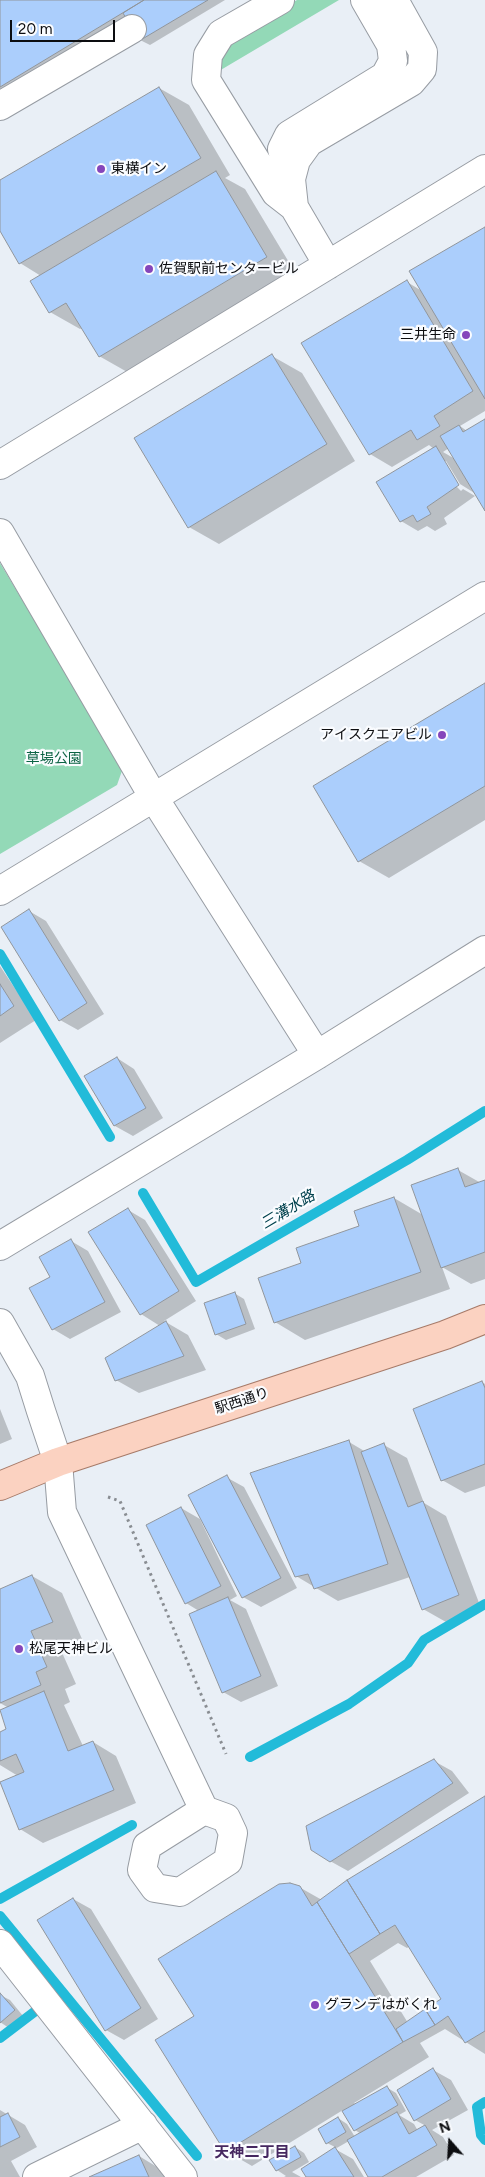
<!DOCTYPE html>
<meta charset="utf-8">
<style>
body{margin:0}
#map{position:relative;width:485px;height:2177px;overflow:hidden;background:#e9eff6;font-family:Figtree,sans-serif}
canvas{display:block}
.north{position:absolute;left:425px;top:2117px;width:50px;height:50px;-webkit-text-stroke:4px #fafcff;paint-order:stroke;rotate:341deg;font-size:14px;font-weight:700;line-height:20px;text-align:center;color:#0c0d10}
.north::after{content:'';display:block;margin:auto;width:18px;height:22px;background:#0c0d10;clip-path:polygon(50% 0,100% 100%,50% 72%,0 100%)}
.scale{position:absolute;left:10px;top:20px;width:105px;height:22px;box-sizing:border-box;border:2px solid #0c0d10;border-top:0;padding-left:6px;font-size:15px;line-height:18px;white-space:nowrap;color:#0c0d10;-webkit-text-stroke:4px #fafcff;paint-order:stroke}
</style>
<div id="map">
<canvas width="485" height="2177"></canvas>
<div class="north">N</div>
<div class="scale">20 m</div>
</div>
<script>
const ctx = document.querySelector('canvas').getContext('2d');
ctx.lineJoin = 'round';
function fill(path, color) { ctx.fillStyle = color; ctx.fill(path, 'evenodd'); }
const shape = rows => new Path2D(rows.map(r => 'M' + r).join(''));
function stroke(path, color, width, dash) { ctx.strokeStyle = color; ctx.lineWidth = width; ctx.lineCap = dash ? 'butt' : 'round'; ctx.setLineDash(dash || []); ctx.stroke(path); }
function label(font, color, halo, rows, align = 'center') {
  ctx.font = font + ' Figtree,"Noto Sans JP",sans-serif'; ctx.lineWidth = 4.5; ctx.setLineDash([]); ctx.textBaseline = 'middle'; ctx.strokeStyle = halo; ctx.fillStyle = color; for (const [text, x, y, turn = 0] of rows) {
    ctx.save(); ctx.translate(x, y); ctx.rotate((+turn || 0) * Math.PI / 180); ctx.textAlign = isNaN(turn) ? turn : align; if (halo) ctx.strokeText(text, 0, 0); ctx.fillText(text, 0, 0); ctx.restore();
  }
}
fill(shape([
 [297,0,339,0,219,71,222,44],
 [0,563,123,768,117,785,0,854]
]), '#93d9b7');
fill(shape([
 [0,0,225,0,150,45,140,40,0,98],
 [159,88,189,105,230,175,225,178,245,189,296,274,129,373,99,356,82,328,80,329,50,312,41,276,20,263,0,229,0,181],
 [485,228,485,411,460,426,467,431,485,421,485,509,476,494,460,484,446,461,443,461,453,483,461,491,463,489,475,496,444,518,447,524,435,531,427,526,418,531,401,521,434,449,429,445,392,467,370,454,407,282,422,291],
 [449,448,455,459,443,452],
 [272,356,302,373,355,461,219,544,189,527],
 [485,685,485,820,389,878,359,861],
 [29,911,46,921,104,1014,78,1030,60,1020,2,928],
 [0,966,36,1020,0,1043],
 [117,1058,134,1069,163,1118,133,1136,115,1126,86,1076],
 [458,1170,481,1183,485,1181,485,1279,471,1284,442,1267,450,1289,305,1340,275,1322,303,1264,361,1226,394,1198,423,1215],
 [128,1210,145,1220,196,1301,164,1321,188,1335,206,1370,139,1393,116,1380,160,1326,141,1314],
 [71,1241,88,1251,121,1312,70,1339,53,1329,51,1277],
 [234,1293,244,1299,255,1329,226,1340,216,1334],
 [482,1382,485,1384,485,1486,465,1493,442,1480],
 [0,1409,12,1439,0,1444],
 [349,1442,366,1452,384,1445,407,1458,424,1503,446,1516,481,1608,446,1622,423,1609,410,1577,338,1601,296,1576],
 [226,1477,244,1487,297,1588,261,1607,243,1597],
 [181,1508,200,1519,237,1596,230,1600,246,1609,278,1686,241,1702,223,1692,199,1611,186,1603],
 [32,1576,62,1593,82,1639,60,1648,76,1684,65,1689,70,1702,64,1705,83,1746,93,1742,116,1756,136,1803,43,1843,20,1829,18,1776,0,1765,0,1733,8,1730,9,1708,0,1703,0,1590],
 [434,1761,452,1771,469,1793,348,1871,330,1861],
 [485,1797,485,2054,445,2029,420,2043,429,2057,354,2103,356,2105,386,2087,396,2093,406,2111,399,2115,414,2124,418,2131,426,2126,415,2120,433,2070,451,2080,468,2110,432,2130,443,2137,454,2155,416,2177,369,2177,349,2141,335,2149,353,2159,364,2177,308,2177,303,2169,337,2148,327,2143,338,2118,347,2124,355,2137,361,2134,355,2130,343,2110,252,2166,226,2151,195,2016,299,1887,322,1900],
 [398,1943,407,1948,410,1946,443,2000,408,2023,370,1961],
 [73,1899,91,1909,158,2019,124,2040,106,2030],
 [0,1995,10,2000,23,2016,9,2028,0,2022],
 [0,2110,25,2125,37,2147,11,2161,20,2177,0,2177],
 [295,2147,304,2153,309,2162,292,2172,301,2177,284,2177,286,2176,277,2170],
 [139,2156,162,2170,165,2177,92,2177]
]), '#0003');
stroke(shape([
 [0,954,110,1137],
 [143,1193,196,1282,407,1160,485,1111],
 [250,1757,349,1704,408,1663,424,1640,485,1604],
 [0,1899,132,1825],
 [0,1916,197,2156],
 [0,2038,46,2003],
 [485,2102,477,2107,481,2135,485,2140]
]), '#22bbd9', 10);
const building = shape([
 [0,0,144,0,0,87,0,0],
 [144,0,208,0,139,41,123,13,144,0],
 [159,87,201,158,19,264,0,231,0,180,159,87],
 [216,171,267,257,99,357,66,303,49,313,30,281,216,171],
 [485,227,485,399,409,271,485,227],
 [407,280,473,391,434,416,440,426,417,440,411,430,369,455,301,343,407,280],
 [272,354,327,444,188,528,134,438,272,354],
 [485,419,485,511,440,436,459,425,463,432,485,419],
 [436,446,459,485,427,507,431,514,417,522,413,515,400,522,376,482,436,446],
 [485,683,485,786,358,862,313,786,485,683],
 [29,909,87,1003,59,1021,1,927,29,909],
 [0,984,14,1006,0,1016,0,984],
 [117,1057,146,1108,114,1126,84,1076,117,1057],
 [458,1168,465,1187,485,1180,485,1252,441,1268,411,1185,458,1168],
 [394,1197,421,1272,274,1323,258,1278,301,1263,296,1248,359,1226,354,1211,394,1197],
 [128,1208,179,1291,140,1315,88,1232,128,1208],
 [71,1239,105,1302,52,1330,29,1288,50,1277,39,1257,71,1239],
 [235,1292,246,1324,215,1335,204,1303,235,1292],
 [166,1321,184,1356,115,1381,105,1358,166,1321],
 [482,1381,485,1388,485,1464,441,1481,413,1409,482,1381],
 [349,1440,388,1564,314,1589,308,1574,295,1577,250,1473,349,1440],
 [384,1443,408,1507,423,1501,459,1595,422,1610,361,1452,384,1443],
 [227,1475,281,1578,242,1598,188,1495,227,1475],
 [181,1507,221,1586,185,1604,146,1525,181,1507],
 [32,1575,53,1622,31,1631,47,1667,36,1672,41,1685,0,1703,0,1589,32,1575],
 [228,1597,261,1676,222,1693,189,1614,228,1597],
 [44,1691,68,1751,93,1741,114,1790,19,1830,0,1782,24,1772,16,1754,0,1761,0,1732,6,1729,0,1710,44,1691],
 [434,1759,453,1783,330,1862,311,1850,306,1826,434,1759],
 [485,1796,485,2031,465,2043,448,2016,435,2025,425,2009,441,1999,395,1925,380,1934,347,1880,485,1796],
 [347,1880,380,1934,349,1954,317,1902,347,1880],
 [290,1883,300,1886,312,1906,317,1902,403,2042,225,2152,155,2040,194,2016,158,1959,279,1884,290,1883],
 [73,1898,141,2008,105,2031,37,1920,73,1898],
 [0,1993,15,2010,0,2023,0,1993],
 [425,2009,435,2025,403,2042,396,2029,425,2009],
 [433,2068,451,2099,414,2121,397,2090,433,2068],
 [387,2086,398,2105,354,2131,342,2111,387,2086],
 [397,2112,409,2134,425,2125,437,2145,382,2177,368,2177,347,2140,397,2112],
 [8,2113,20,2137,0,2147,0,2117,8,2113],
 [338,2117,346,2132,326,2144,318,2129,338,2117],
 [295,2146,301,2157,276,2171,269,2160,295,2146],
 [335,2147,354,2177,306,2177,301,2169,335,2147],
 [139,2155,149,2177,89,2177,139,2155]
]);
fill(building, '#abcefc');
stroke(building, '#91969c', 1);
const minor = shape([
 [280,0,221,34,208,55,206,80,276,193,294,207,328,265],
 [0,106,132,29],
 [289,173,282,149,289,135,385,76,393,61,391,45,365,0],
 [294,207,291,179,296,160,309,142,411,82,422,69,423,52,394,0],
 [0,465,485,169],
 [0,533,154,798,317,1055],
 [0,891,485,596],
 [0,1246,317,1055,485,950],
 [0,1323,30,1376,41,1411,58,1462,62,1512,204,1810,226,1818,233,1833,228,1861,180,1892,155,1888,142,1870,147,1846,204,1810],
 [0,1944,183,2177],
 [37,2177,143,2125]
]);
const major = shape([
 [0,1486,58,1462,445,1335,485,1319]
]);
stroke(minor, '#979ca3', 30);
stroke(major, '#a67a68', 30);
stroke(shape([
 [108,1497,120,1501,226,1754]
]), '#898d92', 3, [2.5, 4]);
stroke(minor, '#fff', 28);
stroke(major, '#fbd2c1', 28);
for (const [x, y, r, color] of [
 [101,169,5,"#8546bb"],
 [149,269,5,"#8546bb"],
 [466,335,5,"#8546bb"],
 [442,735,5,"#8546bb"],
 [19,1649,5,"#8546bb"],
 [315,2005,5,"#8546bb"]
]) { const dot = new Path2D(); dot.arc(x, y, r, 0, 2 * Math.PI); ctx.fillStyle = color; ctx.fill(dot); stroke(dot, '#fafcff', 2); }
label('14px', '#0c0d10', '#fafcff', [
 ["東横イン",111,169],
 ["佐賀駅前センタービル",159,269],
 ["三井生命",456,335,"right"],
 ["アイスクエアビル",432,735,"right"],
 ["松尾天神ビル",29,1649],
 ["グランデはがくれ",325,2005]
], 'left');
label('14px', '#0b6344', '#fafcff', [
 ["草場公園",54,759]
]);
label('14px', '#0c0d10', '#fafcff', [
 ["駅西通り",242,1401,-18]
]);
label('italic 15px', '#00414d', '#fafcff', [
 ["三溝水路",288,1210,-31]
]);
label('bold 15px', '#452760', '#fafcff', [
 ["天神二丁目",252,2153]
]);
</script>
